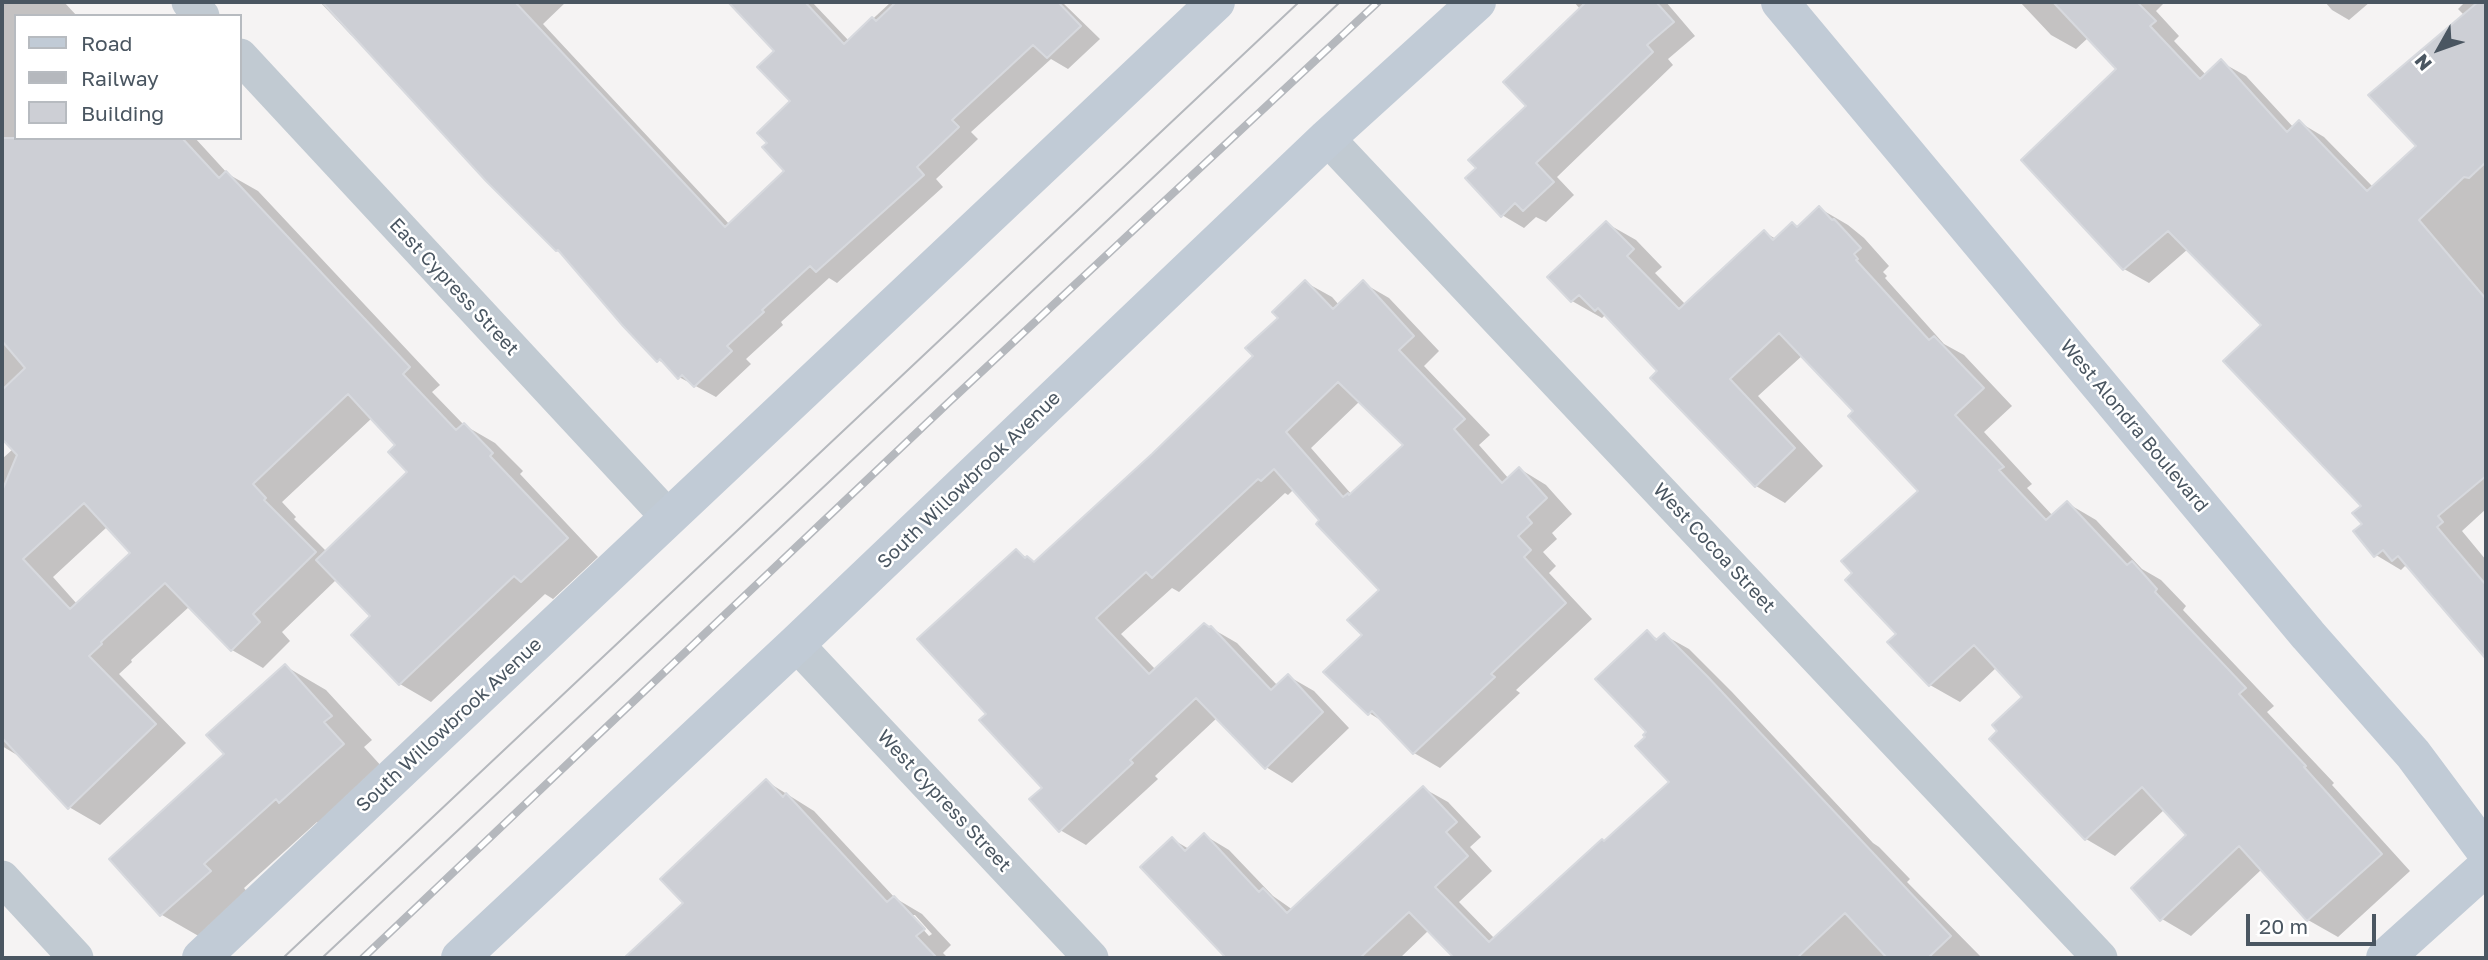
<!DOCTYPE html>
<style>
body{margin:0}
#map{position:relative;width:2488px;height:960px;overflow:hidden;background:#f5f3f3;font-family:"Golos Text",sans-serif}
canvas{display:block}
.frame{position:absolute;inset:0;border:4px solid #4a5661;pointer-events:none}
.legend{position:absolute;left:14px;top:14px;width:228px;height:126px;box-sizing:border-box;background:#fff;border:2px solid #b7bbc0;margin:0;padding:9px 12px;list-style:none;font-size:21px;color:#4a5661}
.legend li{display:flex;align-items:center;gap:14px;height:35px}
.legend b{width:35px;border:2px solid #b7bbc0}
.north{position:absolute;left:2404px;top:14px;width:70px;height:70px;-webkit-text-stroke:5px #fff;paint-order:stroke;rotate:230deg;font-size:19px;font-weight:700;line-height:28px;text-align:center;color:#4a5661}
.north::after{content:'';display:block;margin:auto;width:24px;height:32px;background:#4a5661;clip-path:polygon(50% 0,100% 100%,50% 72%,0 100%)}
.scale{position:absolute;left:2246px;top:914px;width:130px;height:32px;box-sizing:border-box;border:4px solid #4a5661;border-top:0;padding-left:9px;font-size:21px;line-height:24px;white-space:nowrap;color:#4a5661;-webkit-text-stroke:5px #fff;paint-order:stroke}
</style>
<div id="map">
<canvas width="2488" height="960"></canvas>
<div class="frame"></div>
<ul class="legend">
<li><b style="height:9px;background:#c1cbd6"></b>Road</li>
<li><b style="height:9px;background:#b5b8bd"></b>Railway</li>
<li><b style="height:19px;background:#cdcfd5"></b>Building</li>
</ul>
<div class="north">N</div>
<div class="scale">20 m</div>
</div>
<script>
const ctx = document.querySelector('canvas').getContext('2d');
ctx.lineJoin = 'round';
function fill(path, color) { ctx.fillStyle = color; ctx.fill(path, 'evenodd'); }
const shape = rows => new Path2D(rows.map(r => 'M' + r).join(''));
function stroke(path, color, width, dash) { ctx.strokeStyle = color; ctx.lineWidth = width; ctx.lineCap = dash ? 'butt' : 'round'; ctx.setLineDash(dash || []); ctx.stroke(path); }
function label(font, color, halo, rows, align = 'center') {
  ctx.font = font + ' "Golos Text",sans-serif'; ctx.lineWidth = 5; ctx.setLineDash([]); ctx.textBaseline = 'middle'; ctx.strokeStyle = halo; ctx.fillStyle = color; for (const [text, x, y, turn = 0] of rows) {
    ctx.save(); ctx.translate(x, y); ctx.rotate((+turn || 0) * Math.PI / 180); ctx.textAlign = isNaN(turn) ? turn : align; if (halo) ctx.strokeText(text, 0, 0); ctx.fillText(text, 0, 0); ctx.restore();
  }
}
fill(shape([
 [2,2,64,2,77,16,16,16,16,138,195,138,228,174,258,191,440,385,432,392,464,425,495,443,523,471,520,474,598,557,553,599,545,594,431,702,400,684,373,616,337,579,282,632,290,641,263,668,232,650,190,606,131,660,132,662,119,674,186,743,100,825,69,807,22,758,2,746,2,459,13,449,2,436],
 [372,418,397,445,409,472,327,552,294,519,296,517,282,502],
 [107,527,133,554,77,604,53,577],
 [320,2,424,2,435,12,446,2,566,2,543,24,730,225,787,171,770,143,792,101,776,51,730,2,812,2,849,41,891,2,1062,2,1100,39,1068,69,1051,59,971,132,978,139,936,179,943,187,837,283,829,278,781,322,783,325,746,359,751,364,716,397,679,377,669,366,658,360,564,254,558,250,361,41,351,35],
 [1574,2,1666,2,1695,36,1668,59,1673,65,1557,177,1574,195,1546,222,1536,217,1524,228,1502,215,1529,106,1580,9],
 [2020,2,2165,2,2156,11,2179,36,2174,41,2206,75,2221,62,2246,76,2294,128,2299,122,2324,137,2373,187,2419,146,2465,16,2458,9,2465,2,2486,2,2486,509,2462,531,2486,560,2486,656,2414,571,2405,566,2401,570,2376,555,2364,524,2363,506,2263,325,2188,249,2149,283,2124,269,2119,69,2089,37,2076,49,2051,35],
 [2325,2,2370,2,2349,20,2332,10],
 [1819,208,1848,225,1864,238,1889,266,1883,272,1887,276,1885,278,1944,344,1964,355,2012,406,1984,432,2032,484,2027,488,2053,516,2067,503,2096,520,2142,569,2161,580,2186,606,2183,610,2274,706,2267,712,2334,783,2332,785,2410,871,2338,937,2308,920,2262,869,2191,936,2162,919,2189,835,2165,809,2115,856,2086,839,2025,697,1997,667,1960,702,1930,685,1890,642,1899,634,1921,491,1855,411,1803,355,1758,396,1823,466,1785,503,1756,486,1660,371,1605,315,1602,318,1572,301,1550,277,1606,223,1636,240,1662,267,1655,273,1686,305,1764,232,1776,239,1793,224,1799,227],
 [1305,282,1332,297,1339,305,1363,283,1389,298,1439,351,1424,366,1490,435,1479,445,1509,479,1520,469,1546,485,1572,514,1552,533,1557,539,1543,552,1556,566,1549,573,1592,619,1516,690,1520,693,1440,768,1414,753,1387,724,1369,713,1365,635,1382,590,1294,489,1288,495,1285,493,1179,592,1172,588,1121,634,1156,670,1211,628,1237,643,1278,686,1288,676,1314,691,1349,728,1292,783,1266,767,1218,717,1155,776,1158,779,1086,845,1060,830,1045,788,989,714,1016,551,1036,563,1153,455,1255,356],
 [1360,401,1405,445,1352,495,1311,448],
 [1647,632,1659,640,1664,635,1689,649,1732,692,1873,843,1879,847,1910,879,1907,882,1982,958,1456,958,1429,930,1400,958,1230,958,1143,867,1172,839,1189,849,1204,835,1229,850,1273,896,1293,910,1423,788,1448,802,1481,837,1470,847,1492,871,1459,902,1495,939,1672,782,1647,737],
 [285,666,326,690,372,740,364,747,383,768,321,825,317,822,244,888,250,895,202,938,162,915,111,859,227,755],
 [766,781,814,811,895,898,922,914,951,945,943,953,948,958,627,958,685,904],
 [910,915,915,915,932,934,929,936]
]), '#0003');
const building = shape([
 [322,2,515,2,725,227,784,171,762,147,767,143,757,133,790,101,757,67,774,51,728,2,805,2,844,44,872,17,876,21,896,2,1058,2,1081,26,1047,58,1033,45,952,120,959,127,917,167,924,175,816,272,810,266,762,310,764,312,727,346,732,351,694,387,682,375,678,379,660,359,657,362,623,326,558,250,556,251,486,181,322,2],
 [1586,2,1656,2,1674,22,1647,45,1653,52,1536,163,1554,182,1523,211,1515,203,1501,217,1465,178,1476,168,1468,160,1526,106,1503,82,1586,2],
 [2053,2,2137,2,2156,21,2150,26,2200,79,2221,59,2287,132,2299,120,2367,191,2416,146,2368,95,2478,2,2486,2,2486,162,2469,178,2464,177,2419,220,2486,299,2486,476,2438,516,2443,522,2437,527,2486,585,2486,659,2398,556,2392,561,2383,550,2374,557,2353,531,2362,524,2352,513,2361,506,2223,361,2261,325,2168,231,2123,270,2021,160,2116,69,2053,2],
 [2,138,182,138,219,178,226,171,410,367,403,374,456,430,464,423,493,453,490,456,568,538,521,582,514,576,399,685,351,635,370,616,316,560,407,472,388,452,395,445,348,394,253,484,266,498,264,500,316,552,253,614,260,622,231,651,165,583,101,642,102,644,89,656,156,724,68,809,2,738,2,491,17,455,2,439,2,390,25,368,2,341,2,138],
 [84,503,130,553,70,609,23,559,84,503],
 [1819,206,1832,220,1834,219,1861,248,1854,254,1858,259,1856,260,1929,340,1934,336,1984,388,1955,415,2004,467,1999,470,2046,520,2067,501,2127,565,2132,561,2157,589,2155,592,2246,688,2239,694,2306,766,2304,767,2382,854,2307,921,2239,846,2160,921,2131,888,2186,835,2142,787,2085,840,1989,739,1997,731,1992,725,2022,697,1974,645,1929,686,1887,642,1896,634,1845,580,1852,573,1841,561,1918,491,1848,416,1853,411,1779,333,1730,379,1795,448,1755,487,1650,378,1657,371,1598,308,1595,311,1579,295,1571,302,1547,277,1606,221,1634,249,1627,256,1679,309,1764,230,1773,240,1792,222,1797,227,1819,206],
 [1305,280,1333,309,1363,280,1414,336,1399,350,1465,419,1454,429,1502,483,1519,467,1547,498,1527,517,1532,523,1518,536,1531,550,1524,557,1566,603,1491,674,1495,677,1413,754,1372,711,1368,715,1323,672,1362,635,1347,620,1379,590,1316,524,1319,520,1274,469,1261,481,1258,479,1152,578,1146,572,1096,618,1149,674,1204,623,1209,627,1211,626,1271,690,1288,674,1323,712,1265,769,1196,698,1130,760,1133,763,1059,832,1029,799,1042,788,979,720,986,714,917,639,1016,549,1025,558,1027,556,1034,562,1152,454,1253,356,1245,348,1278,318,1272,312,1305,280],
 [1338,382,1403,445,1349,495,1348,493,1343,497,1286,432,1338,382],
 [1647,630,1656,640,1664,633,1707,676,1951,936,1928,958,1887,958,1845,913,1797,958,1454,958,1409,912,1360,958,1226,958,1140,867,1172,837,1185,851,1204,833,1259,892,1263,888,1287,913,1423,786,1457,822,1446,832,1468,856,1435,887,1489,942,1602,839,1604,841,1669,782,1635,746,1645,737,1643,735,1646,732,1595,679,1647,630],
 [285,664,332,716,324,722,344,744,279,803,276,799,204,864,211,871,160,916,109,859,224,754,206,735,285,664],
 [766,779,783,797,786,793,887,902,894,896,925,929,916,936,937,958,624,958,683,903,660,879,766,779]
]);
fill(building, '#cdcfd5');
stroke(building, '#d7d9de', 2);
stroke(shape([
 [189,2,202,16],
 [240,56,669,518],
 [1327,138,2100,958],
 [796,644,1091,958],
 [2,878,76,958]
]), '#c1cad2', 35);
stroke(shape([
 [1780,2,2308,635,2413,754,2486,852],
 [201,958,1216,2],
 [460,958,796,644,1327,138,1477,2],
 [2385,958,2486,867]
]), '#c1cbd6', 38);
stroke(shape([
 [283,958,1299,2],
 [322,958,1340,2]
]), '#b5b8bd', 2);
const rail = shape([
 [363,958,948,403,1378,2]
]);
stroke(rail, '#b5b8bd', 8);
stroke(rail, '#fff', 5, [16]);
label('19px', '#4a5661', '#fff', [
 ["East Cypress Street",454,287,47],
 ["West Alondra Boulevard",2134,426,50],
 ["South Willowbrook Avenue",969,480,-44],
 ["West Cocoa Street",1714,548,47],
 ["South Willowbrook Avenue",449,725,-43],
 ["West Cypress Street",944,801,47]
]);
</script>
